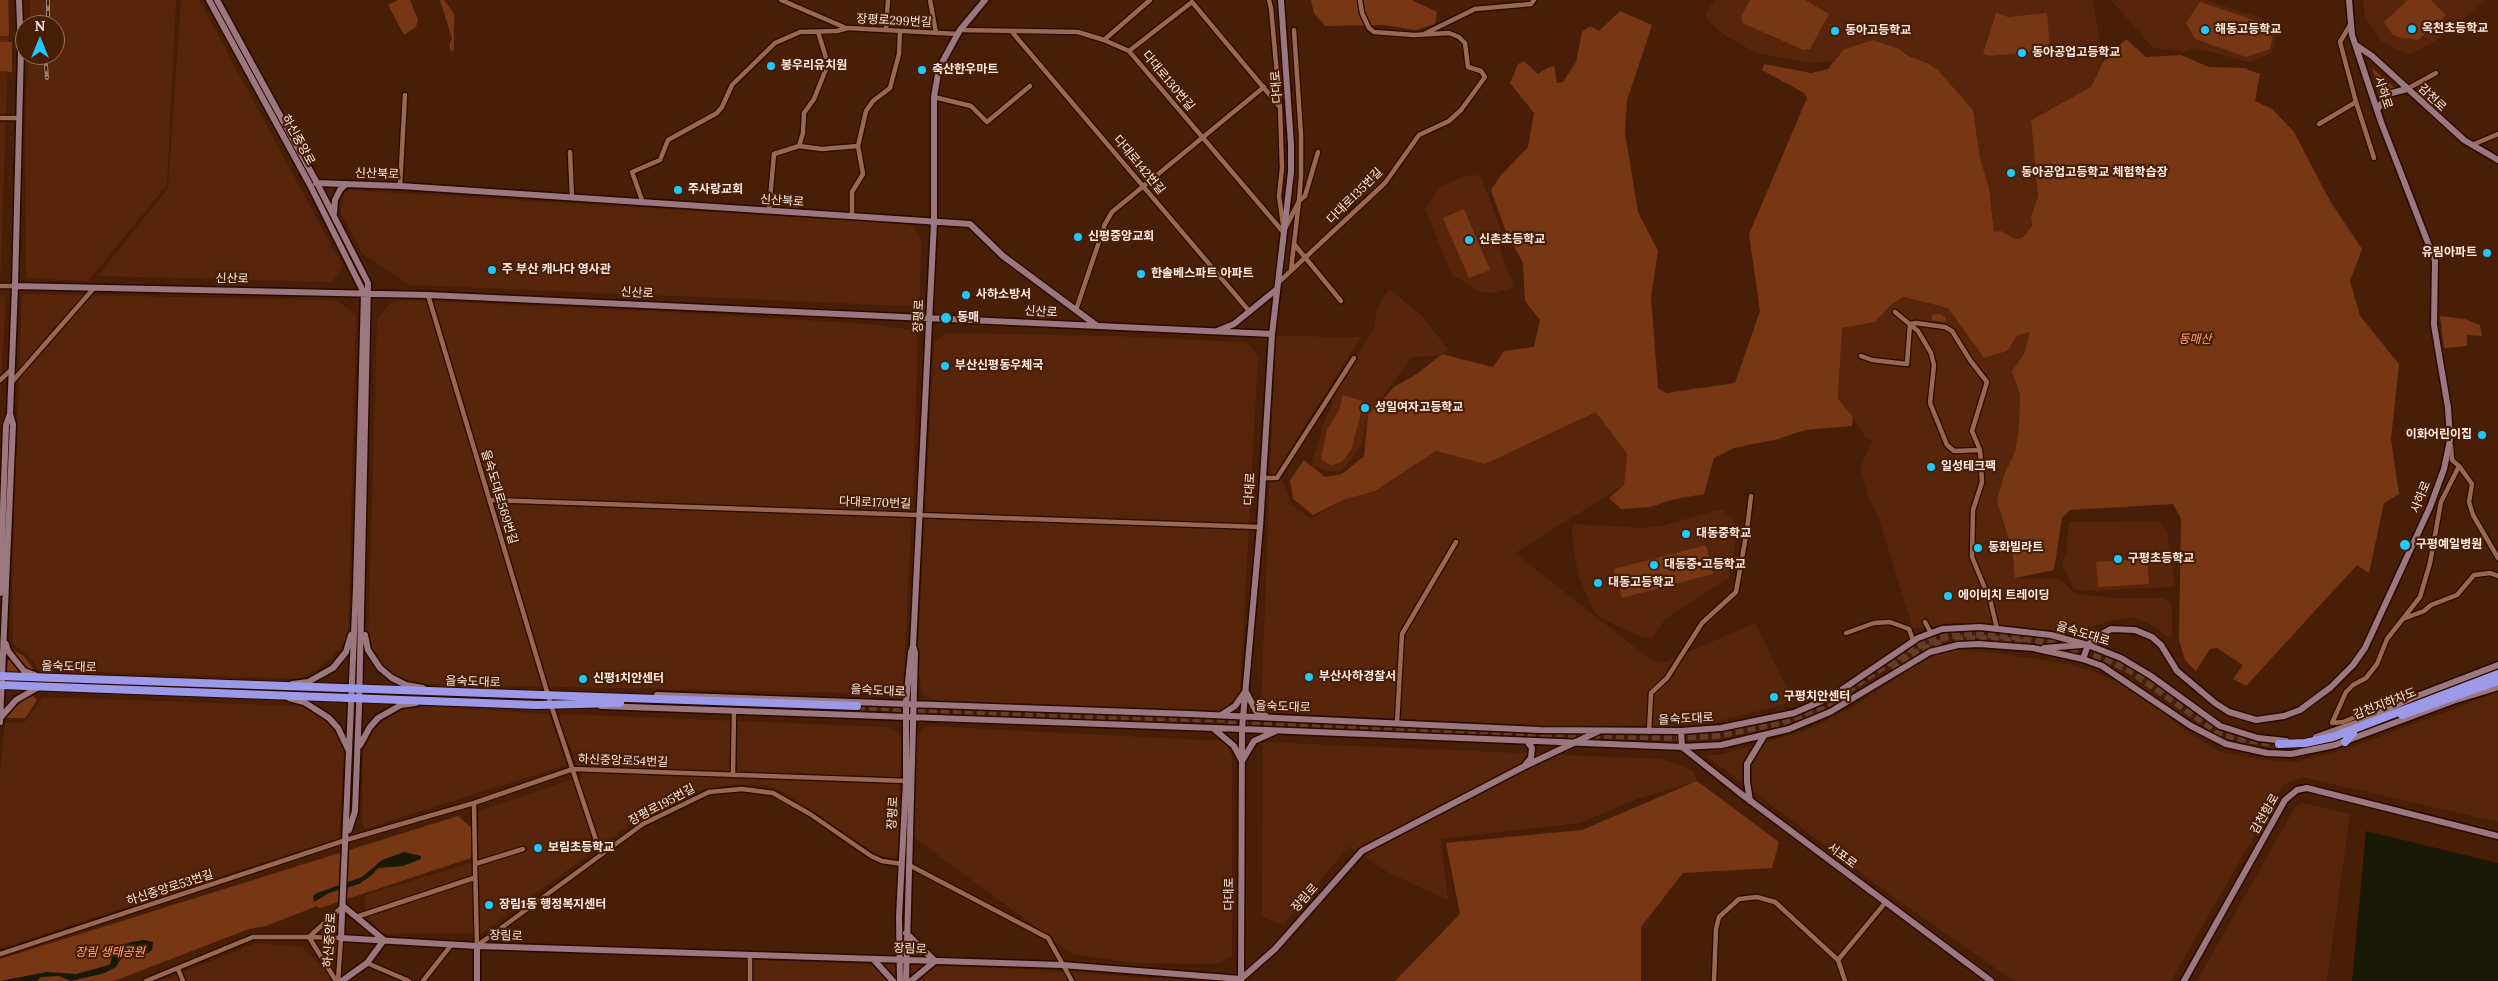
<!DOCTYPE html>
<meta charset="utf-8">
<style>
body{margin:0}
#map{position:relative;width:2498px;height:981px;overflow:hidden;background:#491e07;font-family:Lora,serif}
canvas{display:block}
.north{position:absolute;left:15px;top:15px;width:50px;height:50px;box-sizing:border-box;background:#491e07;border:1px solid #91705f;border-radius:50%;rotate:0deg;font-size:14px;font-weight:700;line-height:20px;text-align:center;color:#fdebe3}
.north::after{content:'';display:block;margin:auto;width:18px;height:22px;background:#1dc9fd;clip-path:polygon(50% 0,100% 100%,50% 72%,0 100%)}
</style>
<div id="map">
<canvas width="2498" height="981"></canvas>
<div class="north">N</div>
</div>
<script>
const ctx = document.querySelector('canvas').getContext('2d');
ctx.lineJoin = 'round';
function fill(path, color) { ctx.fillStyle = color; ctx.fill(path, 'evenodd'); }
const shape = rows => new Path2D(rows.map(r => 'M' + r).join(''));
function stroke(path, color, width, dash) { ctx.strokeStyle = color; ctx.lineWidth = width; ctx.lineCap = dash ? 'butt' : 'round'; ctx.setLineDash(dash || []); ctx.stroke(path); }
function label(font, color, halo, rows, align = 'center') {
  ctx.font = font + ' Lora,"Noto Sans KR",serif'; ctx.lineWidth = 4.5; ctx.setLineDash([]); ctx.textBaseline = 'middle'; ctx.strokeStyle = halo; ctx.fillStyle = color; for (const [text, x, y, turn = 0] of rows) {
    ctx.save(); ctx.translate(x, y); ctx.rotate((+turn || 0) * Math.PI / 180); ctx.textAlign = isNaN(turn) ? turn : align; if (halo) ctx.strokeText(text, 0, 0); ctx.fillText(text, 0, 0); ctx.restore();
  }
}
fill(shape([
 [0,0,10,0,0,289],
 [30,0,176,0,167,185,88,281,26,278,25,135,28,55,55,55,55,25,30,25],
 [181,0,199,0,343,267,332,282,98,276,168,188],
 [1715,0,2093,0,2103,62,2091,87,2031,120,2038,196,2031,215,2032,226,2022,238,2015,239,1994,232,1989,188,1980,158,1973,110,1938,70,1899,49,1843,50,1833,61,1809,63,1757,53,1727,37,1711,24,1705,14],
 [2111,0,2205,0,2264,19,2275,35,2275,44,2272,52,2250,62,2194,48,2185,52,2153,48],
 [2363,0,2486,0,2434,42,2408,55,2381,41,2365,17],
 [1480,175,1501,229,1500,250,1514,287,1494,293,1481,292,1452,275,1425,209,1439,188,1461,177],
 [348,190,912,224,921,238,920,295,910,306,409,285,362,253,341,214,344,193],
 [1389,289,1421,315,1449,350,1436,356,1412,357,1367,417,1362,443,1354,457,1341,471,1324,471,1312,463,1324,423,1340,385,1374,327,1378,307],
 [0,294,6,298,0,399],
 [22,294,337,300,356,315,348,639,331,658,317,670,299,679,39,670,29,655,13,644,12,576],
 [1904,297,1948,308,1984,358,2007,351,2017,336,2031,332,2024,354,2013,371,2020,395,2019,426,2015,452,2004,475,2015,578,2059,579,2076,594,2115,598,2164,598,2172,606,2172,635,2168,637,2154,626,2132,617,2113,620,2071,633,2000,625,1951,623,1913,629,1878,516,1869,500,1860,468,1872,441,1865,437,1853,417,1838,399,1842,327,1875,322,1892,304],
 [401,300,690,313,869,324,912,330,918,338,913,493,903,687,899,694,416,684,394,675,380,664,372,652,368,640,377,319,390,304],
 [946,333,1114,336,1245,342,1249,345,1258,356,1240,694,1232,706,1226,710,1213,712,936,701,922,694,917,663,934,343],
 [1279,336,1361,337,1278,468,1291,504,1311,519,1343,500,1375,491,1436,451,1485,464,1596,411,1627,454,1624,485,1515,553,1647,657,1661,664,1755,623,1794,702,1707,724,1637,728,1562,727,1264,712,1261,710,1275,338],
 [1717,510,1723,510,1735,522,1737,534,1729,578,1665,619,1653,637,1643,638,1601,618,1594,612,1579,577,1574,552,1572,528,1576,524,1640,528,1662,526],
 [2159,521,2167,531,2175,587,2080,591,2073,588,2062,564,2066,554,2069,522],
 [1958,649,2032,658,2072,665,2092,671,2120,683,2156,706,2185,731,2221,752,2267,760,2294,762,2347,749,2498,692,2498,822,2302,777,2283,785,2171,981,2014,981,1890,895,1709,758,1709,755,1719,755,1801,732,1818,725,1853,707,1922,661,1937,653],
 [43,697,301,706,316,712,327,720,340,739,344,750,339,838,0,948,0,773,5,723,25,722],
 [435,707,549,714,567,765,364,829,362,822,363,751,374,730,392,715,408,708],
 [563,714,888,727,895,730,901,738,899,854,894,858,879,856,787,794,770,786,735,784,702,789,640,817,482,933,382,934,365,912,365,895,477,861,479,811,567,781,583,778,558,718],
 [925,726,1223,741,1229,747,1232,757,1232,956,1217,964,1133,963,1072,954,912,836,915,738],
 [1263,742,1660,759,1678,764,1694,772,1697,781,1637,799,1580,823,1441,839,1448,900,1389,873,1349,846,1283,925,1262,917],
 [2302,803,2350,814,2327,981,2197,981,2295,807],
 [256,943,302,947,333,978,332,981,161,981],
 [755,960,1023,969,1188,981,752,981,752,962]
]), '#57250a');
fill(shape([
 [0,0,8,0,9,36,0,36],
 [398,0,410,0,418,20,416,27,404,35,388,5],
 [440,0,444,0,454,14,454,50,451,52,449,45,452,38],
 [1311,0,1412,0,1437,12,1435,24,1416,30,1384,25,1325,26,1314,13],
 [1750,0,1805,0,1829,14,1810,49,1803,50,1743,23,1741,17],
 [2408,0,2431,0,2446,15,2418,40,2398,37,2392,34,2384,22],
 [2200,2,2266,24,2272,39,2270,49,2246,57,2195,39,2186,23],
 [1620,11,1652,25,1627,100,1625,133,1638,212,1658,251,1651,297,1658,388,1666,393,1735,383,1760,311,1749,234,1807,98,1804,93,1762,70,1764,64,1811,73,1828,69,1843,50,1873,40,1899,49,1909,56,1927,63,1938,70,1973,110,1980,158,1989,188,1994,232,2001,231,2015,239,2022,238,2032,226,2031,216,2038,196,2031,120,2091,87,2103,62,2126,39,2146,57,2181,55,2209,67,2244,68,2260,74,2255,101,2272,109,2294,132,2330,201,2362,249,2350,281,2360,316,2399,364,2391,439,2399,494,2384,503,2369,573,2357,565,2246,686,2233,679,2243,665,2217,648,2210,649,2196,671,2185,660,2179,640,2181,519,2173,504,2070,510,2062,518,2054,570,2015,578,2012,549,1997,501,2004,475,2015,452,2019,426,2020,395,2012,371,2024,354,2030,332,2017,336,2007,351,1984,358,1948,308,1904,297,1892,304,1875,322,1842,328,1838,399,1853,417,1852,426,1805,430,1778,439,1734,448,1714,458,1704,494,1675,499,1650,507,1621,509,1609,498,1624,485,1627,454,1596,412,1485,464,1436,451,1375,491,1343,500,1313,515,1293,499,1290,480,1304,460,1325,477,1342,474,1364,456,1368,415,1394,387,1417,374,1442,354,1493,367,1504,351,1534,347,1540,320,1525,301,1523,263,1506,232,1491,190,1501,175,1528,147,1534,113,1510,83,1518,64,1524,61,1538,74,1547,68,1554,66,1557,83,1563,82,1576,62,1582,32,1590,26,1599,31],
 [1996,13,2008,17,2047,13,2050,50,1990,56,1983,54],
 [0,42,12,42,12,72,0,71],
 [2372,68,2395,88,2389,89,2381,97],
 [1464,209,1490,270,1469,278,1443,218],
 [1940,314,1945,317,1946,322,1932,320,1932,315],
 [2440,316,2465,319,2480,325,2482,336,2467,335,2467,346,2444,348],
 [1343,395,1362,401,1360,417,1351,450,1342,462,1331,465,1321,459,1327,430,1339,410],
 [1706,545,1713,574,1622,598,1614,569],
 [2147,559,2149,584,2098,587,2096,562],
 [8,648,24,656,36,673,29,672],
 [8,659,20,671,20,672,7,672],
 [32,694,37,700,25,718,7,718,7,713],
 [1697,781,1779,842,1772,868,1683,873,1641,927,1641,981,1395,981,1460,914,1446,843,1582,830],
 [458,816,473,829,471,858,320,908,317,906,266,926,249,929,114,981,0,981,0,959]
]), '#773715');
fill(shape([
 [2366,831,2498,863,2498,981,2352,981],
 [404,852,421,856,421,859,403,866,378,868,372,875,359,884,329,893,314,902,313,896,317,893,362,877,382,860],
 [144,940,153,942,152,950,148,953,129,952,124,954,116,967,105,973,71,981,59,976,41,977,37,981,0,981,47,972,76,974,106,966,110,964,115,948,131,942]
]), '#1a1906');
stroke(shape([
 [1955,639,1990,639,2025,643],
 [1891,667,1924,649,1944,642],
 [857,706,1066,715,1235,719],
 [1228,723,1549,737],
 [1544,733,1674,737,1717,735,1781,722,1819,709,1911,648,1940,638,1969,633,2013,636,2052,643,2105,658,2130,670,2217,731,2239,738,2279,744]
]), '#643d28', 8, [8, 4]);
const street = shape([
 [781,0,846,28],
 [930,0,936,33],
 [1269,0,1271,8,1280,107,1282,168,1279,196,1283,225],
 [886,30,888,0],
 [960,30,1078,32,1104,40,1129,51,1284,233],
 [1012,32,1250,312],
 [1424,34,1475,9,1531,4,1534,0],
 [1104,40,1150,0],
 [1129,51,1192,2,1279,106],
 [2407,89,2436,73],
 [934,97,971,106,987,122,1030,86],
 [2356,102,2374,158],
 [0,118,19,118],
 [2319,124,2356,102,2340,42,2350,25],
 [2472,145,2498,134],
 [799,146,803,133,804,113,814,99,828,64,818,32],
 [570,152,572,198],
 [400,186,405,95],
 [643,203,632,172,660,160,668,140,717,113,722,107,732,85,775,43,800,32,837,31,848,28,958,34],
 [769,211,774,154,799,146,822,149,858,146],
 [852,217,852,192,863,174,858,146,866,111,873,101,890,88,899,54,900,31],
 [1286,227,1299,201,1301,176,1301,135,1294,30],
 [1294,244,1341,301],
 [1291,270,1299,201,1305,196,1318,152],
 [1279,282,1385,183,1419,135,1449,121,1461,110,1485,77,1481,71,1468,67,1465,43,1459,37,1449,33,1414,35,1374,32,1369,28,1362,13,1360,0],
 [0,286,15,286],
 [428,295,551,705,601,855],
 [1076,310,1105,224,1112,212,1264,87],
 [1895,312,1918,331,1931,353,1934,365,1930,403,1947,445,1954,451,1980,450],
 [1910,324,1916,323,1945,327,1952,331,1970,360,1987,382,1972,431,1980,450,1982,482,1973,510,1972,557,1991,603,1997,629],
 [1861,356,1872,360,1907,364,1910,324],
 [0,380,11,370],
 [11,383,94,288],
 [2451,446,2452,460,2459,466,2472,484,2469,502,2473,515,2498,558],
 [1262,478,1277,478,1354,358],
 [490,500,1260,527],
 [2403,619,2424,611,2431,605,2457,595,2474,575,2490,573,2498,576],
 [1925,622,1931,633],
 [1846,633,1874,623,1890,622,1909,629,1913,640],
 [2398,704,2396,700,2343,722,2332,723,2346,692,2353,685,2366,678,2377,664,2387,639,2420,597,2430,563,2441,502,2459,466],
 [1397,723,1402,634,1456,542],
 [1649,732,1651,693,1667,678,1702,623,1736,592,1747,530,1751,496],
 [733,775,734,712],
 [474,803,475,864,523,849],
 [475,864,477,946],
 [909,865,1048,938,1072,981],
 [356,917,474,878],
 [478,945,643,824,709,792,742,789,773,793,810,814,871,856,882,861,902,864],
 [0,954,346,840,474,803,573,769,907,781],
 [367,963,409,981],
 [178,969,183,981],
 [146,981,253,937,309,937,341,938,338,981],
 [336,981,309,937,342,907],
 [423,981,452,944],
 [750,981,750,955],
 [1714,981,1716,929,1719,917,1739,899,1757,897,1775,902,1838,960],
 [1845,981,1838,960,1885,903]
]);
const secondary = shape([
 [209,0,310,185,364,293,356,587,341,938,477,946,1062,965,1241,979,1275,949,1362,851,1523,767,1599,731],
 [217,0,317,183,368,283,359,708,355,811,349,830],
 [2356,45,2372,56,2464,140,2498,160],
 [2377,110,2388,94,2407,89],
 [316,183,400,186,970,224,1003,256,1096,325],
 [334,213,335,200,340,190,346,184],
 [15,286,428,295,1272,334],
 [1217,331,1234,324,1277,289],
 [0,593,6,425,10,414,15,286,21,49,19,0],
 [365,635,368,650,380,668,392,678,406,685,423,688],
 [6,644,8,651,24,671,35,675],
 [2044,648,2082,645],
 [2083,659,2088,645,2098,636,2111,629,2135,630,2152,637,2161,645,2177,671,2215,703,2229,712,2256,720,2284,716,2300,710,2331,687,2353,665,2365,648,2430,507,2444,469,2450,440,2448,408,2434,325,2435,261,2381,122,2352,35,2349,0],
 [292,684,308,682,333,668,346,652,351,635],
 [1246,692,1256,711,1266,716],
 [657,695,1189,714,1540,730,1681,731,1721,728,1794,713,1831,697,1918,638,1942,629,1980,627,2051,635,2088,645,2121,658,2151,676,2220,726,2258,738,2286,741],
 [289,698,304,702,329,718,338,728,349,751],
 [601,706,1242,729,1682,747,1721,745,1789,729,1830,712,1930,652,1958,645,1979,644,2033,648,2083,659,2102,666,2191,726,2226,744,2267,753,2291,754,2335,745,2453,701,2498,687],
 [1221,715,1235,706,1245,692],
 [1,717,16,700,37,688],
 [0,722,13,424,10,414],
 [1214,729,1234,746,1242,761,1254,741,1276,731],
 [1681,731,1682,747],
 [2316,737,2356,723,2412,698,2498,665],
 [360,745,370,727,378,718,401,705,416,703],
 [1682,747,1740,793,1991,981],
 [1526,764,1531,758,1532,748,1527,741],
 [1750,801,1747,782,1747,764,1764,736],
 [906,933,935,961,911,981],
 [873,959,893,981],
 [342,981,367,963,384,940,343,906],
 [477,981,477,946],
 [900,981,899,917,906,781,906,703,911,652,913,646],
 [906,981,915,652,913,646,934,222,934,97,939,68,960,30,985,0],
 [1241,981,1242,729,1260,527,1272,334,1291,172,1291,144,1281,0],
 [2184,981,2285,800,2297,790,2307,788,2498,836]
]);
const highway = shape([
 [0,676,857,706],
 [0,685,537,705,620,703],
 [2402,715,2498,681],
 [2345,742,2353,733],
 [2279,744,2305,743,2333,737,2498,674]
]);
stroke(street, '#290900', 7);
stroke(secondary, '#290900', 9);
stroke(highway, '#290900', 10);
stroke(street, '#9a6851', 4.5);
stroke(secondary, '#9b777f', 6);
stroke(highway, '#9d99e9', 8);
const rail = shape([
 [48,0,48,25],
 [45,55,47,78]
]);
stroke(rail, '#9d7d6d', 4);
stroke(rail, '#491e07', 2, [5.5]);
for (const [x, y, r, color] of [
 [2412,29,5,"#1dc9fd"],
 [2205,30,5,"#1dc9fd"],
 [1835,31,5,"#1dc9fd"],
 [2022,53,5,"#1dc9fd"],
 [771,66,5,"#1dc9fd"],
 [922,70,5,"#1dc9fd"],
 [2011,173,5,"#1dc9fd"],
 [678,190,5,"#1dc9fd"],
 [1078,237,5,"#1dc9fd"],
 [1469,240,5,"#1dc9fd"],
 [2487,253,5,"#1dc9fd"],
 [492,270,5,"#1dc9fd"],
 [1141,274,5,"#1dc9fd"],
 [966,295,5,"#1dc9fd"],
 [946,318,6,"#1dc9fd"],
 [945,366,5,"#1dc9fd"],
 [1365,408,5,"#1dc9fd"],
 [2482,435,5,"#1dc9fd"],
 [1931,467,5,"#1dc9fd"],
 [1686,534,5,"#1dc9fd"],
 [2405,545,6,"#1dc9fd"],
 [1978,548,5,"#1dc9fd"],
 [2118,559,5,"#1dc9fd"],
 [1654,565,5,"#1dc9fd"],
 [1598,583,5,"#1dc9fd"],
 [1948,596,5,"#1dc9fd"],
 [1309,677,5,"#1dc9fd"],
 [583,679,5,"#1dc9fd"],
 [1774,697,5,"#1dc9fd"],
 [538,848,5,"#1dc9fd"],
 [489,905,5,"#1dc9fd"]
]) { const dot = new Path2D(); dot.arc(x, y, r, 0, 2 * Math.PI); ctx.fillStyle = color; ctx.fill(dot); stroke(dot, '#491e07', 2); }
label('12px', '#fdebe3', '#491e07', [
 ["장평로299번길",894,21,3],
 ["다대로130번길",1168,81,50],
 ["다대로",1277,87,-94],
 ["사하로",2383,93,72],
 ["감천로",2432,98,44],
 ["하신중앙로",298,140,61],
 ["다대로142번길",1139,165,50],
 ["신산북로",377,174,2],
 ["다대로135번길",1355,196,-45],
 ["신산북로",782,201,4],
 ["신산로",232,279,1],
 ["신산로",637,293,3],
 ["신산로",1041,312,3],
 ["장평로",919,316,-88],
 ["다대로",1250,489,-87],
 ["을숙도대로569번길",499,497,73],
 ["사하로",2421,497,-68],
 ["다대로170번길",875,503,2],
 ["을숙도대로",2083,634,17],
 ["을숙도대로",69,667,2],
 ["을숙도대로",473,682,2],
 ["을숙도대로",878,691,3],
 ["감천지하차도",2385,704,-21],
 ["을숙도대로",1283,707,2],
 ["을숙도대로",1686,719,-3],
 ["하신중앙로54번길",623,761,2],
 ["장평로195번길",662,805,-28],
 ["장평로",893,813,-87],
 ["감천항로",2265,814,-60],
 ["서포로",1842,856,37],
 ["하신중앙로53번길",170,888,-18],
 ["다대로",1230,894,-90],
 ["장림로",1305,898,-48],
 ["장림로",506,936,2],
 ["하신중앙로",330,940,-86],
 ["장림로",910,949,2]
]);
label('bold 12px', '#fdebe3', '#491e07', [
 ["옥천초등학교",2422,29],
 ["해동고등학교",2215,30],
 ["동아고등학교",1845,31],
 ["동아공업고등학교",2032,53],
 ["봉우리유치원",781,66],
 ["축산한우마트",932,70],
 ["동아공업고등학교 체험학습장",2021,173],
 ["주사랑교회",688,190],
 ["신평중앙교회",1088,237],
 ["신촌초등학교",1479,240],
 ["유림아파트",2477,253,"right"],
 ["주 부산 캐나다 영사관",502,270],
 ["한솔베스파트 아파트",1151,274],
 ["사하소방서",976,295],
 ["동매",957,318],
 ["부산신평동우체국",955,366],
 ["성일여자고등학교",1375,408],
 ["이화어린이집",2472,435,"right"],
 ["일성테크팩",1941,467],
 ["대동중학교",1696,534],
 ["구평예일병원",2416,545],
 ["동화빌라트",1988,548],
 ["구평초등학교",2128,559],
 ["대동중•고등학교",1664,565],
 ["대동고등학교",1608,583],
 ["에이비치 트레이딩",1958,596],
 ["부산사하경찰서",1319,677],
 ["신평1치안센터",593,679],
 ["구평치안센터",1784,697],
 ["보림초등학교",548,848],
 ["장림1동 행정복지센터",499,905]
], 'left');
label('italic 12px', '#fea77e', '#491e07', [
 ["동매산",2195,340],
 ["장림 생태공원",110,953]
]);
</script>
